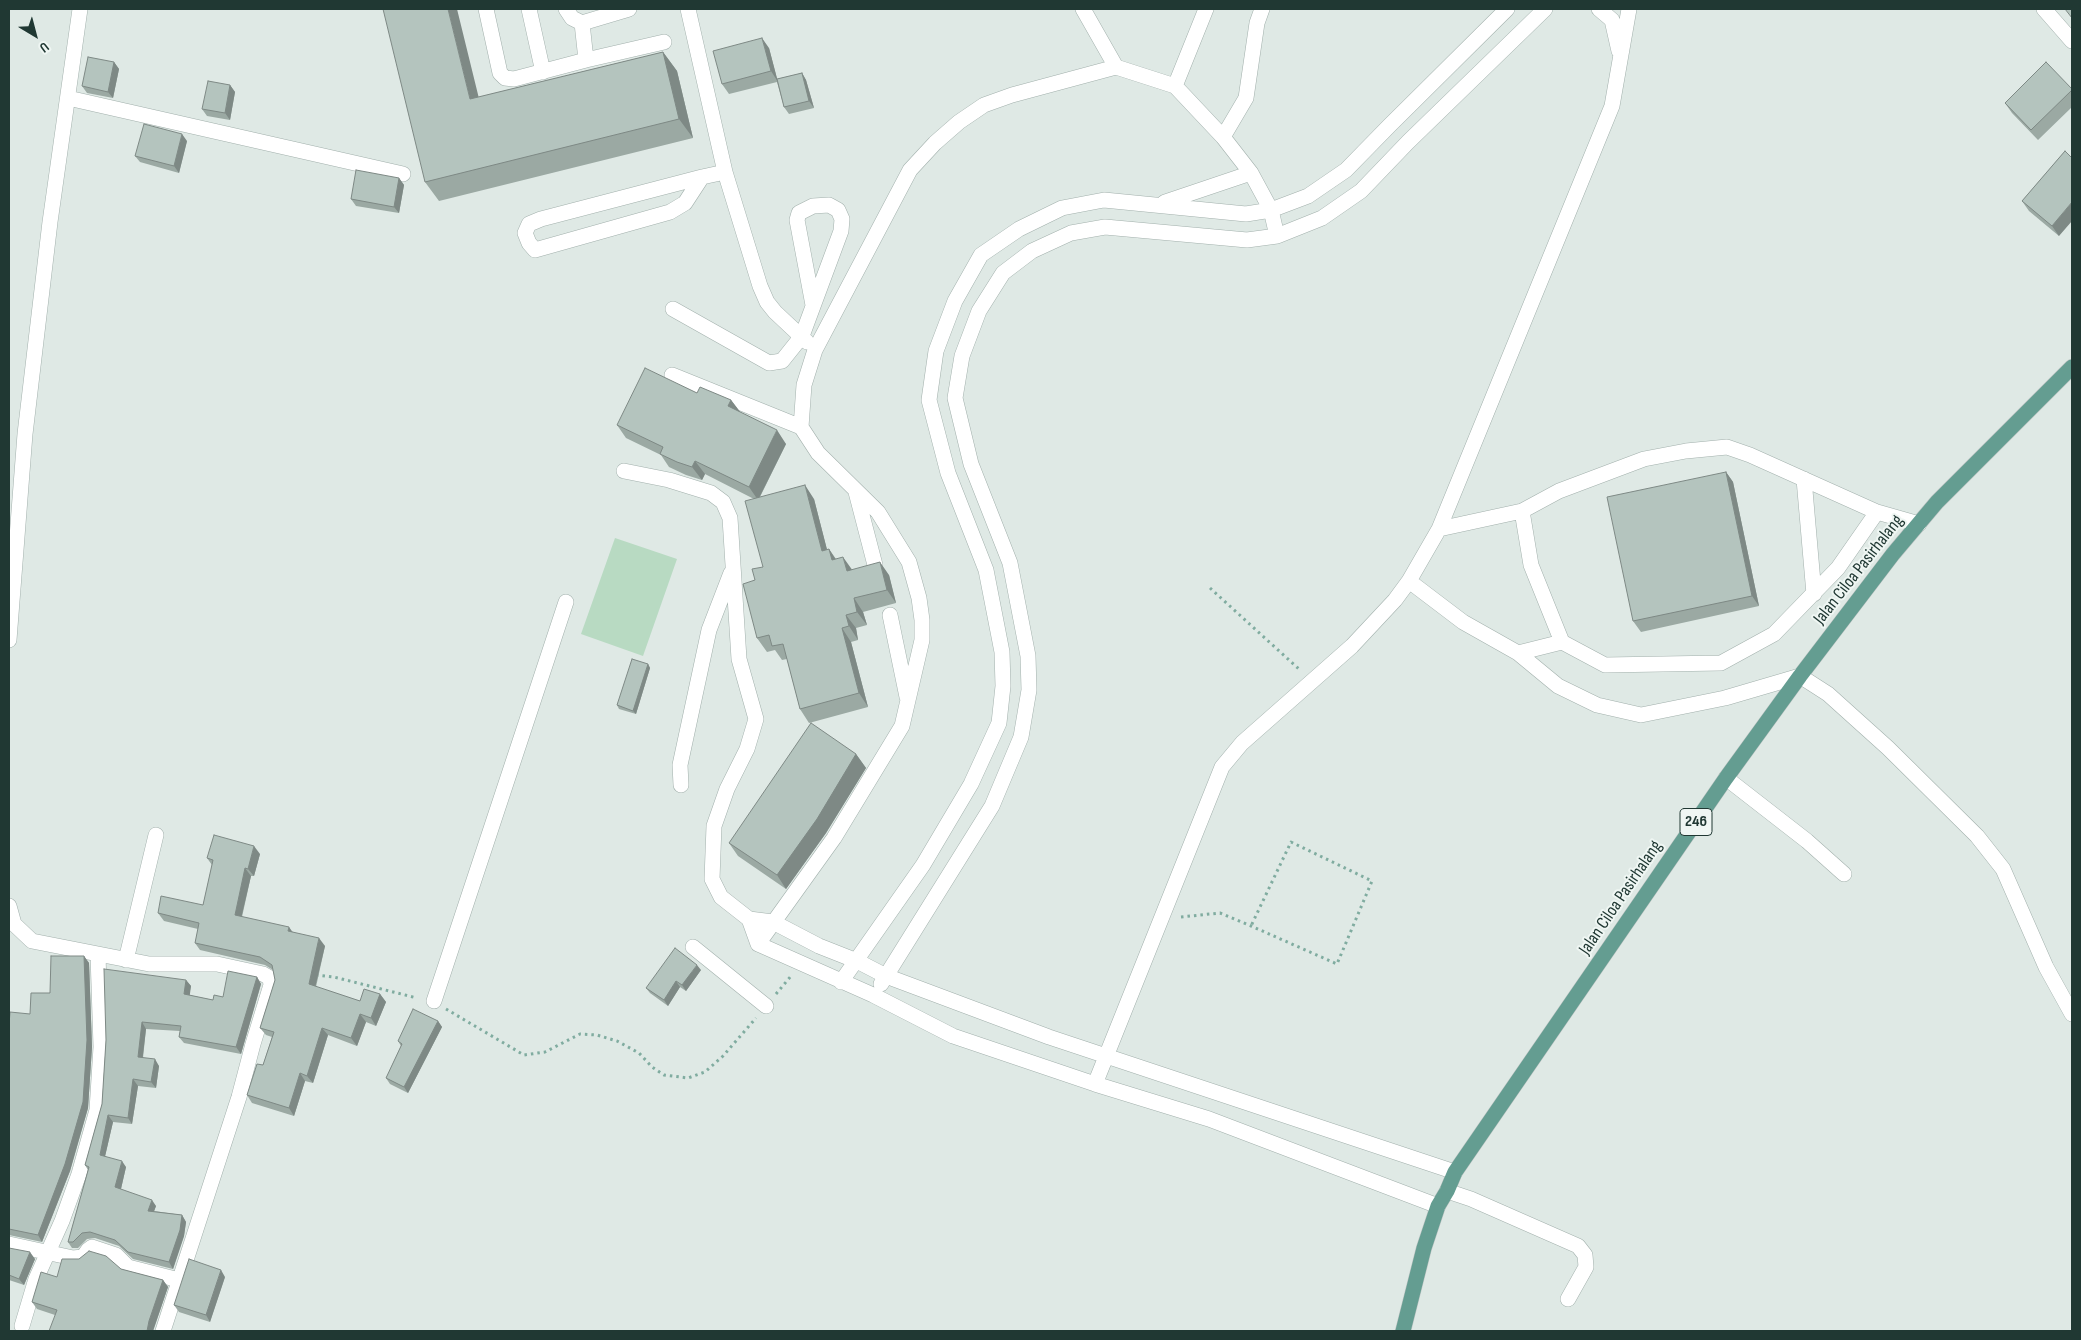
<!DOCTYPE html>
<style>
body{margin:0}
#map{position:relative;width:2081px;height:1340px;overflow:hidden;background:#dfe9e5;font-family:"Sofia Sans Condensed",sans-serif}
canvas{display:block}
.frame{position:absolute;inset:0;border:10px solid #203833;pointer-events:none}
.north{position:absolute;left:10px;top:10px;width:50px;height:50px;-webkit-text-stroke:4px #eff6f3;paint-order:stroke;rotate:143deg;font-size:14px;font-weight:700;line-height:20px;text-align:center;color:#203833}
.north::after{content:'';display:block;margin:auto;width:18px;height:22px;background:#203833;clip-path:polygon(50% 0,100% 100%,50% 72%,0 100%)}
</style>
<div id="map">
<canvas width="2081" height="1340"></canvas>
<div class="frame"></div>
<div class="north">U</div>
</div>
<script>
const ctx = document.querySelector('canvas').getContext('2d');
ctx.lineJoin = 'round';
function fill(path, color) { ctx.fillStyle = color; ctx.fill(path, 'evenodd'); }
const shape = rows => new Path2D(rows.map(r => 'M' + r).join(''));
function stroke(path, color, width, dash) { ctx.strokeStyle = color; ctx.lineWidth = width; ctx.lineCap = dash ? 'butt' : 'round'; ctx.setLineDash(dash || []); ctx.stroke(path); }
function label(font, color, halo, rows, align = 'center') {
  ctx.font = font + ' "Sofia Sans Condensed",sans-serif'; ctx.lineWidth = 4; ctx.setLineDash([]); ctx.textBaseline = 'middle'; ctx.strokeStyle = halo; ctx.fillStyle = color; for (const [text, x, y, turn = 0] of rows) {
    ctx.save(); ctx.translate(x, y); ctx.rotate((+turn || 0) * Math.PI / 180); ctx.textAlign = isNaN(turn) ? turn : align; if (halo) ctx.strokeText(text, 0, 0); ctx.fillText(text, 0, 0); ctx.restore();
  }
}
fill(shape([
 [615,538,677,559,643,656,581,634]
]), '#b8dac2');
const minor = shape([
 [486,9,500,73,505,78,514,79,586,60,582,23],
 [529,9,543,72],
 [566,9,572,18,582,23,629,9],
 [688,9,725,172,760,286,767,302,775,312,807,342],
 [1083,9,1116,67],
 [1599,9,1612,20,1619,51],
 [2044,9,2072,41],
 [586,60,664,42],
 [1175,86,1206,9],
 [68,98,403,174],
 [1223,137,1246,98,1257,23,1262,9],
 [702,177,685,203,670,212,535,250,529,243,525,233,529,224,541,219,702,177,725,172],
 [1162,205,1165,202,1251,173],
 [673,309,769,363,782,361,802,336,841,231,842,219,838,210,829,205,813,206,799,213,797,220,813,305],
 [672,375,801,427],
 [624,471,669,480,711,493,723,502,730,518,739,659,756,719,747,749,727,789,714,826,712,879,721,897,749,919,758,944,873,995,953,1036,1095,1084,1209,1119,1438,1206],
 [1804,479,1814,594],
 [856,492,875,565],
 [1877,512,1838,568,1774,634,1721,663,1605,665,1562,642,1531,565,1522,511,1559,491,1644,459,1686,451,1727,447,1750,455,1877,512,1919,524],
 [1439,529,1522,511],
 [1409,581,1463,622,1518,653,1558,686,1597,705,1641,715,1725,698,1800,676,1828,694,1888,748,1977,836,2003,869,2046,967,2072,1014],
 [890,615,907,697],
 [9,640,25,434,50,222,80,9],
 [1518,653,1562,642],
 [1726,778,1807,841,1844,874],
 [681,785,680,765,709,630,731,573],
 [9,906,14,924,32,941,149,964,217,964,263,974,270,978,271,985,253,1044,239,1097,163,1331],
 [749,919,773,922,819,946,857,961,886,976,881,984],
 [758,944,834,838,902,726,922,640,922,620,919,598,909,562,878,512,818,453,801,427,804,385,815,350,910,170,935,143,959,122,984,105,1012,95,1116,67,1175,86,1223,137,1251,173,1271,210,1277,236],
 [693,947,766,1006],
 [126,960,156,835],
 [841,982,923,865,971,784,999,723,1003,686,1002,652,986,570,948,473,929,400,936,351,955,301,981,255,1019,229,1062,208,1104,200,1246,214,1271,210,1308,196,1346,170,1389,126,1507,9],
 [434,1001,566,602],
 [1095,1084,1222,767,1242,743,1352,646,1395,600,1409,581,1439,529,1612,106,1629,9],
 [1455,1172,1049,1037,886,976,992,806,1021,737,1029,690,1028,656,1010,563,971,464,955,398,962,356,979,311,1003,273,1032,251,1071,233,1105,227,1247,240,1277,236,1322,218,1361,191,1408,142,1545,9],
 [1447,1191,1471,1199,1578,1246,1585,1255,1586,1267,1568,1299],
 [9,1244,73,1258,83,1257,88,1250,92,1247,116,1255,128,1267,179,1280],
 [22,1326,36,1279,62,1221,79,1174,97,1110,101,1047,98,955]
]);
const major = shape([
 [1403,1331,1424,1248,1438,1206,1447,1191,1455,1172,1726,778,1800,676,1893,554,1937,502,2072,367]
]);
stroke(minor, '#a2b0ac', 16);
stroke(major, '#bcc3c2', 16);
stroke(shape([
 [1210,588,1300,670],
 [1181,917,1220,913,1251,926,1337,964,1372,881,1291,842,1251,926],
 [316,975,334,977,417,998],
 [776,994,791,976],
 [446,1009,524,1055,545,1052,580,1034,597,1035,617,1041,639,1053,652,1067,664,1075,688,1078,705,1072,723,1056,756,1018]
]), '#80aca0', 3, [2.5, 4]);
stroke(minor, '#fff', 15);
stroke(major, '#649d91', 15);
fill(shape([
 [769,48,777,79,802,73,806,80,814,108,789,114,784,107,777,82,729,94,722,84],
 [663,52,677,71,693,138,439,201,425,182,479,97],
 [114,62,119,69,113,98,87,93,82,86],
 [230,85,235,92,230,120,207,116,202,109],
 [2072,89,2072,107,2038,140,2012,113,2005,103],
 [187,141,179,173,140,162,135,156],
 [2065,151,2059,236,2029,211,2022,201],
 [399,178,404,185,399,213,356,206,351,199],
 [697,393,731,400,740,412,786,444,760,497,814,499,827,550,829,549,836,559,852,570,889,575,896,603,863,612,867,625,856,628,858,640,851,642,868,707,809,723,800,709,787,659,782,660,775,650,767,652,757,638,755,580,763,567,754,499,705,474,702,480,686,475,669,467,661,455,626,438,617,425],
 [1726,472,1733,482,1759,606,1641,632,1633,621],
 [648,664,650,668,636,714,619,709,617,705],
 [856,754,866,768,826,833,786,889,738,856,729,843],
 [260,854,254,876,251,876,242,917,293,932,325,946,316,987,360,1001,380,994,386,1002,376,1026,366,1022,357,1046,328,1035,313,1083,305,1081,294,1116,252,1103,247,1095,263,1065,272,1037,266,1035,260,1028,275,980,273,970,265,965,200,950,195,943,198,929,164,921,158,913,203,905,212,865,207,858],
 [84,956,89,963,92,1047,88,1108,70,1171,42,1242,9,1235,9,1025,30,1014],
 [701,970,686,991,680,987,668,1006,650,993,646,988],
 [257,977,261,984,241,1054,184,1043,179,1037,180,1031,146,1029,143,1058,159,1066,156,1088,138,1086,132,1124,113,1122,105,1156,126,1167,121,1189,156,1206,154,1211,182,1215,186,1222,184,1236,173,1269,133,1259,119,1246,95,1238,87,1239,78,1248,72,1248,68,1242,88,1170,85,1165,102,1104,106,1040,186,980,191,986,189,995,213,1000,223,997],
 [438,1021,442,1027,408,1093,390,1084,386,1078,401,1046,398,1041],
 [9,1248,35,1259,24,1285,9,1280],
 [121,1269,163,1280,168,1287,153,1331,55,1315,37,1309,32,1302,57,1277],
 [225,1277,210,1322,179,1312,174,1305]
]), '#9ba9a3');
fill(shape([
 [448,9,457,9,484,119,470,99],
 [762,38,769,48,778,82,771,71],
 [663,52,677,71,693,138,679,119],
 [114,62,119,69,113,98,108,92],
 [802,73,806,80,814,108,809,101],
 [230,85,235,92,230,120,225,113],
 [182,134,187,141,179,173,174,166],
 [399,178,404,185,399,213,394,207],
 [2072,202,2072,221,2059,236,2052,226],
 [731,400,741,413,728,406],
 [777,430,786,444,758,500,749,487],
 [695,461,705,474,702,480,692,467],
 [1726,472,1733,482,1759,606,1752,596],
 [805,485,814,499,831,565,822,551],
 [829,549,838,563,832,560],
 [843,557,853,571,847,571],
 [880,562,889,575,896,603,887,590],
 [854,598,863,612,867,625,857,612],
 [846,615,856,628,858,640,849,626],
 [842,628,851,642,868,707,859,693],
 [648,664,650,668,636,714,633,711],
 [856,754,866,768,826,833,786,889,777,875],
 [254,846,260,854,254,876,248,869],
 [245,868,251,876,240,923,235,915],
 [289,927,294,934,288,931],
 [319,938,325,946,314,992,309,984],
 [84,956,89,963,92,1047,88,1108,70,1171,42,1242,38,1235],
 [697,965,701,970,686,991,682,985],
 [257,977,261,984,241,1054,236,1047],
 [186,980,191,986,189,1001,184,994],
 [676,981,680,987,668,1006,664,1000],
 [380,994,386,1002,376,1026,371,1018],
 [360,1014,366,1022,357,1046,351,1038],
 [438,1021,442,1027,408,1093,404,1087],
 [142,1022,146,1029,142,1063,138,1057],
 [322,1028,328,1035,313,1083,307,1076],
 [155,1059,159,1066,156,1088,151,1082],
 [300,1073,305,1081,294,1116,289,1108],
 [133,1079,138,1086,132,1124,128,1118],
 [108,1115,113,1122,104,1161,100,1155],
 [122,1161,126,1167,120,1193,115,1187],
 [152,1200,156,1206,152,1217,148,1211],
 [182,1215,186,1222,184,1236,173,1269,169,1262],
 [30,1252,35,1259,24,1285,19,1279],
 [221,1270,225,1277,210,1322,206,1315],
 [163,1280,168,1287,153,1331,147,1331,149,1321]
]), '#7e8985');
const building = shape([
 [383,9,448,9,470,99,663,52,679,119,425,182,383,9],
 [2065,9,2072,9,2072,18,2065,9],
 [762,38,771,71,722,84,713,51,762,38],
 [88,57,114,62,108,92,82,86,88,57],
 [2046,62,2072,89,2072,90,2031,130,2005,103,2046,62],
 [802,73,809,101,784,107,777,79,802,73],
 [208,81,230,85,225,113,202,109,208,81],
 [144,124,182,134,174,166,135,156,144,124],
 [2065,151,2072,158,2072,202,2052,226,2022,201,2065,151],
 [356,170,399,178,394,207,351,199,356,170],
 [645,368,697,393,700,387,731,400,728,406,777,430,749,487,695,461,692,467,677,462,660,454,663,447,617,425,645,368],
 [1726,472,1752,596,1633,621,1607,497,1726,472],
 [805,485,822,551,829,549,832,560,843,557,847,571,880,562,887,590,854,598,857,612,846,615,849,626,842,628,859,693,800,709,783,644,772,646,769,635,757,638,743,584,755,580,752,569,763,567,745,501,805,485],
 [632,659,648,664,633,711,617,705,632,659],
 [811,723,856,754,817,819,777,875,729,843,811,723],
 [214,835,254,846,248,869,245,868,235,915,289,927,288,931,319,938,309,984,360,1001,364,989,380,994,371,1018,360,1014,351,1038,322,1028,307,1076,300,1073,289,1108,247,1095,257,1064,263,1065,274,1032,260,1028,275,980,272,965,260,957,195,943,199,923,158,913,161,896,203,905,213,860,207,858,214,835],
 [675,948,697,965,682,985,676,981,664,1000,646,988,675,948],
 [51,956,84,956,87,1040,83,1102,65,1164,38,1235,9,1229,9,1025,10,1012,30,1014,31,993,50,993,51,956],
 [104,969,186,980,184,994,213,1000,214,995,223,997,228,971,257,977,236,1047,179,1037,181,1026,142,1022,138,1057,155,1059,151,1082,133,1079,128,1118,108,1115,100,1155,122,1161,115,1187,152,1200,148,1211,182,1215,180,1230,169,1262,128,1252,115,1240,90,1232,82,1233,73,1242,68,1242,89,1167,85,1165,102,1104,106,1040,104,969],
 [413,1009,438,1021,404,1087,386,1078,402,1044,398,1041,413,1009],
 [9,1248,30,1252,19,1279,9,1275,9,1248],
 [89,1251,106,1256,121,1269,163,1280,149,1321,147,1331,49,1331,57,1310,32,1302,41,1272,57,1277,62,1259,79,1259,89,1251],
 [189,1259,221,1270,206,1315,174,1305,189,1259]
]);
fill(building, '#b4c4be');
stroke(building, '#7e8985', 1);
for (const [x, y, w] of [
 [1696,822,32]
]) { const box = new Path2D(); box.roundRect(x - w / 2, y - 13.5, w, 27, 4); ctx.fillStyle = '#eff6f3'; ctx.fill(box); stroke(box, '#203833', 1); }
label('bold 16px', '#203833', null, [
 ["246",1696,822]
]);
label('18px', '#203833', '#eff6f3', [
 ["Jalan Ciloa Pasirhalang",1859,570,-52],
 ["Jalan Ciloa Pasirhalang",1621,898,-56]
]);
</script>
